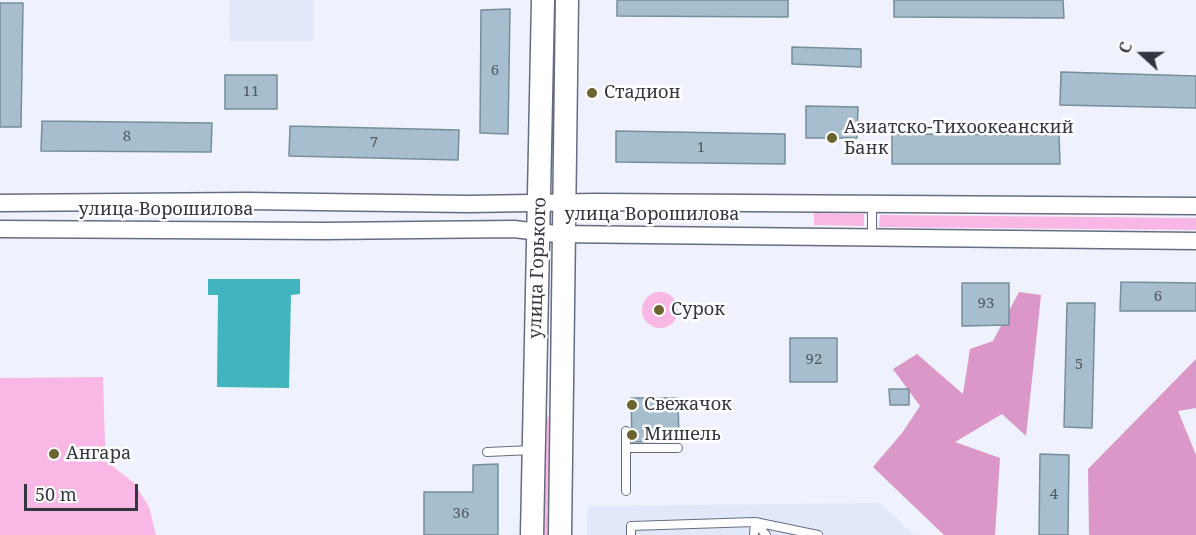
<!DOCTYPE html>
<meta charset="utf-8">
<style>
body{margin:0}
#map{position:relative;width:1196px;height:535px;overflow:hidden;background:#eff2fc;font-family:"Noto Serif",serif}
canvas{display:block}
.north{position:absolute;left:1112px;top:24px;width:60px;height:60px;-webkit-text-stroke:4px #fff;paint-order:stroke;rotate:291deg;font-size:16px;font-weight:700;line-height:24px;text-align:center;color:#33363f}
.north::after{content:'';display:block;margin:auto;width:21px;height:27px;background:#33363f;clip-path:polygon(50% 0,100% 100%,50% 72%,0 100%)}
.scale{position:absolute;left:24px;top:484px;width:114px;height:27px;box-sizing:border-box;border:3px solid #33363f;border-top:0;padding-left:8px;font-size:18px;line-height:21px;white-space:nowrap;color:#33363f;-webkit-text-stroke:4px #fff;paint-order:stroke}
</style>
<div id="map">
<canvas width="1196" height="535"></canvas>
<div class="north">С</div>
<div class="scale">50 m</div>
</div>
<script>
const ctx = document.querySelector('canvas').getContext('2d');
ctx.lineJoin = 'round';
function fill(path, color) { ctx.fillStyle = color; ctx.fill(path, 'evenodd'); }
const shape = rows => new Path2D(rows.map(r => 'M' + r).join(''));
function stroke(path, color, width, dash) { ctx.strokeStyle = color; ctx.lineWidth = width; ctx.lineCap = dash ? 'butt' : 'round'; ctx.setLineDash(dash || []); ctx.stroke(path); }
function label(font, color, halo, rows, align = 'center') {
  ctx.font = font + ' "Noto Serif",serif'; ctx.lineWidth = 5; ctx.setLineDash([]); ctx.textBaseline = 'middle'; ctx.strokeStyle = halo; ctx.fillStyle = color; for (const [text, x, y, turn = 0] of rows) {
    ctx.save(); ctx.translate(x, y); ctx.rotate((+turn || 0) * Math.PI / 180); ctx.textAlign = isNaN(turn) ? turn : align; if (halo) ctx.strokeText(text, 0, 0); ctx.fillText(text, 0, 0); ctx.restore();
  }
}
fill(shape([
 [229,0,313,0,313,41,230,41],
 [880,503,914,535,587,535,588,506]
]), '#e1e8fa');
fill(shape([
 [814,213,864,214,864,226,814,225],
 [880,215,1196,218,1196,230,879,227],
 '642 310a18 18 0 1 1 36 0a18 18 0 1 1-36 0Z',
 [103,377,105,444,110,464,134,483,149,507,156,535,0,535,0,378],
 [544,408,552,425,552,535,541,535]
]), '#f9b7e6');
fill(shape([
 [1019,292,1041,295,1026,436,1002,414,955,442,1000,458,995,535,944,535,873,467,902,433,920,406,893,369,917,354,963,394,970,349,993,341],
 [1196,359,1196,408,1178,411,1196,455,1196,535,1089,535,1088,469]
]), '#da97c7');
fill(shape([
 [208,279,300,279,300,294,291,295,289,388,217,387,218,295,208,295]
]), '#41b4bd');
const building = shape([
 [617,0,788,0,788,17,617,16,617,0],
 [894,0,1063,0,1064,18,894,17,894,0],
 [0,3,23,3,21,127,0,127,0,3],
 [510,9,508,134,480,133,481,10,510,9],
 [792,47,861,49,861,67,792,64,792,47],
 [1061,72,1196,76,1196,108,1060,105,1061,72],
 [225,75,277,75,277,109,225,109,225,75],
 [806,106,858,107,857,138,806,138,806,106],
 [42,121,212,123,211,152,41,151,42,121],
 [290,126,459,130,458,160,289,156,290,126],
 [616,131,785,134,785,164,616,162,616,131],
 [892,134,1059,135,1060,164,892,164,892,134],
 [1121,282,1196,283,1196,311,1120,311,1121,282],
 [962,283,1009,283,1009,325,962,326,962,283],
 [1067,303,1095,303,1092,428,1064,427,1067,303],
 [790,338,837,338,837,382,790,382,790,338],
 [889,389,909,389,909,405,890,405,889,389],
 [631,398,678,398,679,441,632,442,631,398],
 [1040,454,1069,455,1068,535,1039,535,1040,454],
 [498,464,498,535,424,535,424,492,473,492,473,465,498,464]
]);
fill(building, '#a6becd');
stroke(building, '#768d9b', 1.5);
const service = shape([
 [872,204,872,237],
 [626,431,626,448],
 [487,452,532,450],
 [626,491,626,448,678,448],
 [755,522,766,535],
 [631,535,631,526,755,522,818,535],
 [754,535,755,522]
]);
const minor = shape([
 [0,203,247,201,468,204,596,202,1196,206],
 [0,229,324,231,514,229,556,234,1196,241]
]);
const secondary = shape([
 [532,535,543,0],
 [560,535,567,0]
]);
stroke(service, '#666d82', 10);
stroke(minor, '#666d82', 19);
stroke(secondary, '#666d82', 25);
stroke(service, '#fff', 8);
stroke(minor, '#fff', 16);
stroke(secondary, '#fff', 22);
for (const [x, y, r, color] of [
 [592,93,6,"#6b6430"],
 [832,138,6,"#6b6430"],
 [659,310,6,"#6b6430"],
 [632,405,6,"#6b6430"],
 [632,435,6,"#6b6430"],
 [54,454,6,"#6b6430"]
]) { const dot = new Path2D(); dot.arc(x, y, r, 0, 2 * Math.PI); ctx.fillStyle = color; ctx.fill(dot); stroke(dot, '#fff', 2); }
label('15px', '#505862', null, [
 ["6",495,71],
 ["11",251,92],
 ["8",127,137],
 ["7",374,143],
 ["1",701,148],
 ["6",1158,297],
 ["93",986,304],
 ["92",814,360],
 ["5",1079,365],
 ["4",1054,495],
 ["36",461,514]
]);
label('18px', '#33363f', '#fff', [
 ["Стадион",604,93],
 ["Азиатско-Тихоокеанский",844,128],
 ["Банк",844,149],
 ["Сурок",671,310],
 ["Свежачок",644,405],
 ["Мишель",644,435],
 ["Ангара",66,454]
], 'left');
label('18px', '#33363f', '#fff', [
 ["улица Ворошилова",166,210],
 ["улица Ворошилова",652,215],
 ["улица Горького",538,268,-88]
]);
</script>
